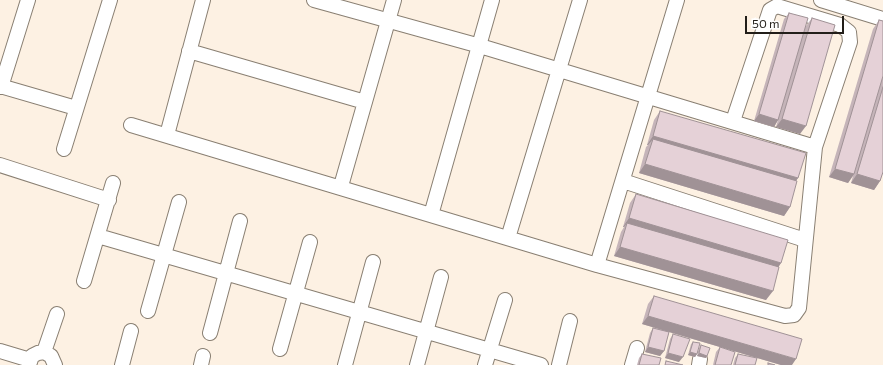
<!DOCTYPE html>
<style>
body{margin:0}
#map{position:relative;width:883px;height:365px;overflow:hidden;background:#fdf1e3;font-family:Commissioner,sans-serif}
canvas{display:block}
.scale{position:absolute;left:745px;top:16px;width:99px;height:18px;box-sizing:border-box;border:2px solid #221e19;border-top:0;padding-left:5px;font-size:12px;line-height:14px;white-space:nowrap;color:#221e19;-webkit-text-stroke:3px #fff;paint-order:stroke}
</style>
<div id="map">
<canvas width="883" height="365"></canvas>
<div class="scale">50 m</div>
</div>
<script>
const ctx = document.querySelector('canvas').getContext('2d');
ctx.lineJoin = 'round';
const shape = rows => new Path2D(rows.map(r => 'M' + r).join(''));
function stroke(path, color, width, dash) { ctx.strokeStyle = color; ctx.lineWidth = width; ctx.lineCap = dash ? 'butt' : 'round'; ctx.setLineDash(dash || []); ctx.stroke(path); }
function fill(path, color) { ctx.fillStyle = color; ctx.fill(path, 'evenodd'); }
const minor = shape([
 [314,0,480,46,815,147],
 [821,0,883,19],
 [189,51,365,102],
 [0,86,76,108],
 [1,87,28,0],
 [131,125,597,265,785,316,794,315,799,308,815,147,850,42,849,32,840,25,777,6,770,10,733,121],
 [167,135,203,0],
 [64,149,110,0],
 [0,165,109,200],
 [623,181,805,240],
 [341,186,394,0],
 [431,215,492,0],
 [98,236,541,365],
 [508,238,580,0],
 [597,265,677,0],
 [84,281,113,183],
 [148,311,179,202],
 [210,333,240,221],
 [280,349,310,242],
 [0,351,30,360],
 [44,352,57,314],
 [29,365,32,356,38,353,44,352,51,356,55,365],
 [122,365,131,331],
 [201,365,203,356],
 [345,365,373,262],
 [417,365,441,277],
 [485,365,505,300],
 [559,365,570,321],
 [632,365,637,348],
 [699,365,700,359]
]);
stroke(minor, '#897f72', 16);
stroke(minor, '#fff', 14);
fill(shape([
 [789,13,806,26,812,18,800,134,776,127,778,120,774,127,754,121,784,19],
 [879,20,883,21,883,172,880,181,874,190,851,183,853,176,848,183,829,177,873,29],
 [660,111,798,178,796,181,790,207,784,216,639,173,646,147,648,145,647,145,654,120],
 [636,194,781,263,779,266,766,300,614,256,621,232,624,227,623,227,630,203],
 [654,296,792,365,781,365,669,332,664,351,660,356,645,352,650,333,653,328,666,331,642,324,648,304],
 [673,334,679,362,665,358,670,339],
 [693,342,697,354,695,357,688,355,691,344],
 [701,345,707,356,706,358,697,356,699,348],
 [720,347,731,365,713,365,716,352],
 [642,354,659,365,637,365,639,358],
 [738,354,755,365,733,365,735,358]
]), '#c5b4b9');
fill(shape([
 [759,114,778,120,774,127,754,121],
 [782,119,806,126,800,134,776,127],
 [653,136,798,178,792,186,653,139,648,145,647,145],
 [645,164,790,207,784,216,639,173],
 [835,169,854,174,848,183,829,177],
 [857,174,880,181,874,190,851,183],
 [629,218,781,263,775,272,627,223,624,227,623,227],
 [620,247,773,291,766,300,614,256],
 [648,316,796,359,792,365,781,365,642,324],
 [648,347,664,351,660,356,645,352],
 [690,352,697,354,695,357,688,355],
 [668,353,683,357,679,362,665,358],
 [699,353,707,356,706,358,697,356]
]), '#a09296');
const building = shape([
 [789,13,808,18,778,120,759,114,789,13],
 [812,18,835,25,806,126,782,119,812,18],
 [879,20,883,21,883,76,854,174,835,169,879,20],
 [883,87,883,172,880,181,857,174,883,87],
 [660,111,806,153,798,178,653,136,660,111],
 [653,139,797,181,790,207,645,164,653,139],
 [636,194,788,240,781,263,629,218,636,194],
 [627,223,779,267,773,291,620,247,627,223],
 [654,296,802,339,796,359,648,316,654,296],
 [653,328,669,332,664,351,648,347,653,328],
 [673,334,690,339,683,357,668,353,673,334],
 [693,342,700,343,697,354,690,352,693,342],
 [701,345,710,348,707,356,699,353,701,345],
 [720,347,735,352,731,365,715,365,720,347],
 [642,354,661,358,659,365,639,365,642,354],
 [738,354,757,358,755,365,735,365,738,354],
 [666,361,683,365,665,365,666,361],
 [768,363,775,365,768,365,768,363]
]);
fill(building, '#e5d1d7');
stroke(building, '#a09296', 1);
</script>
